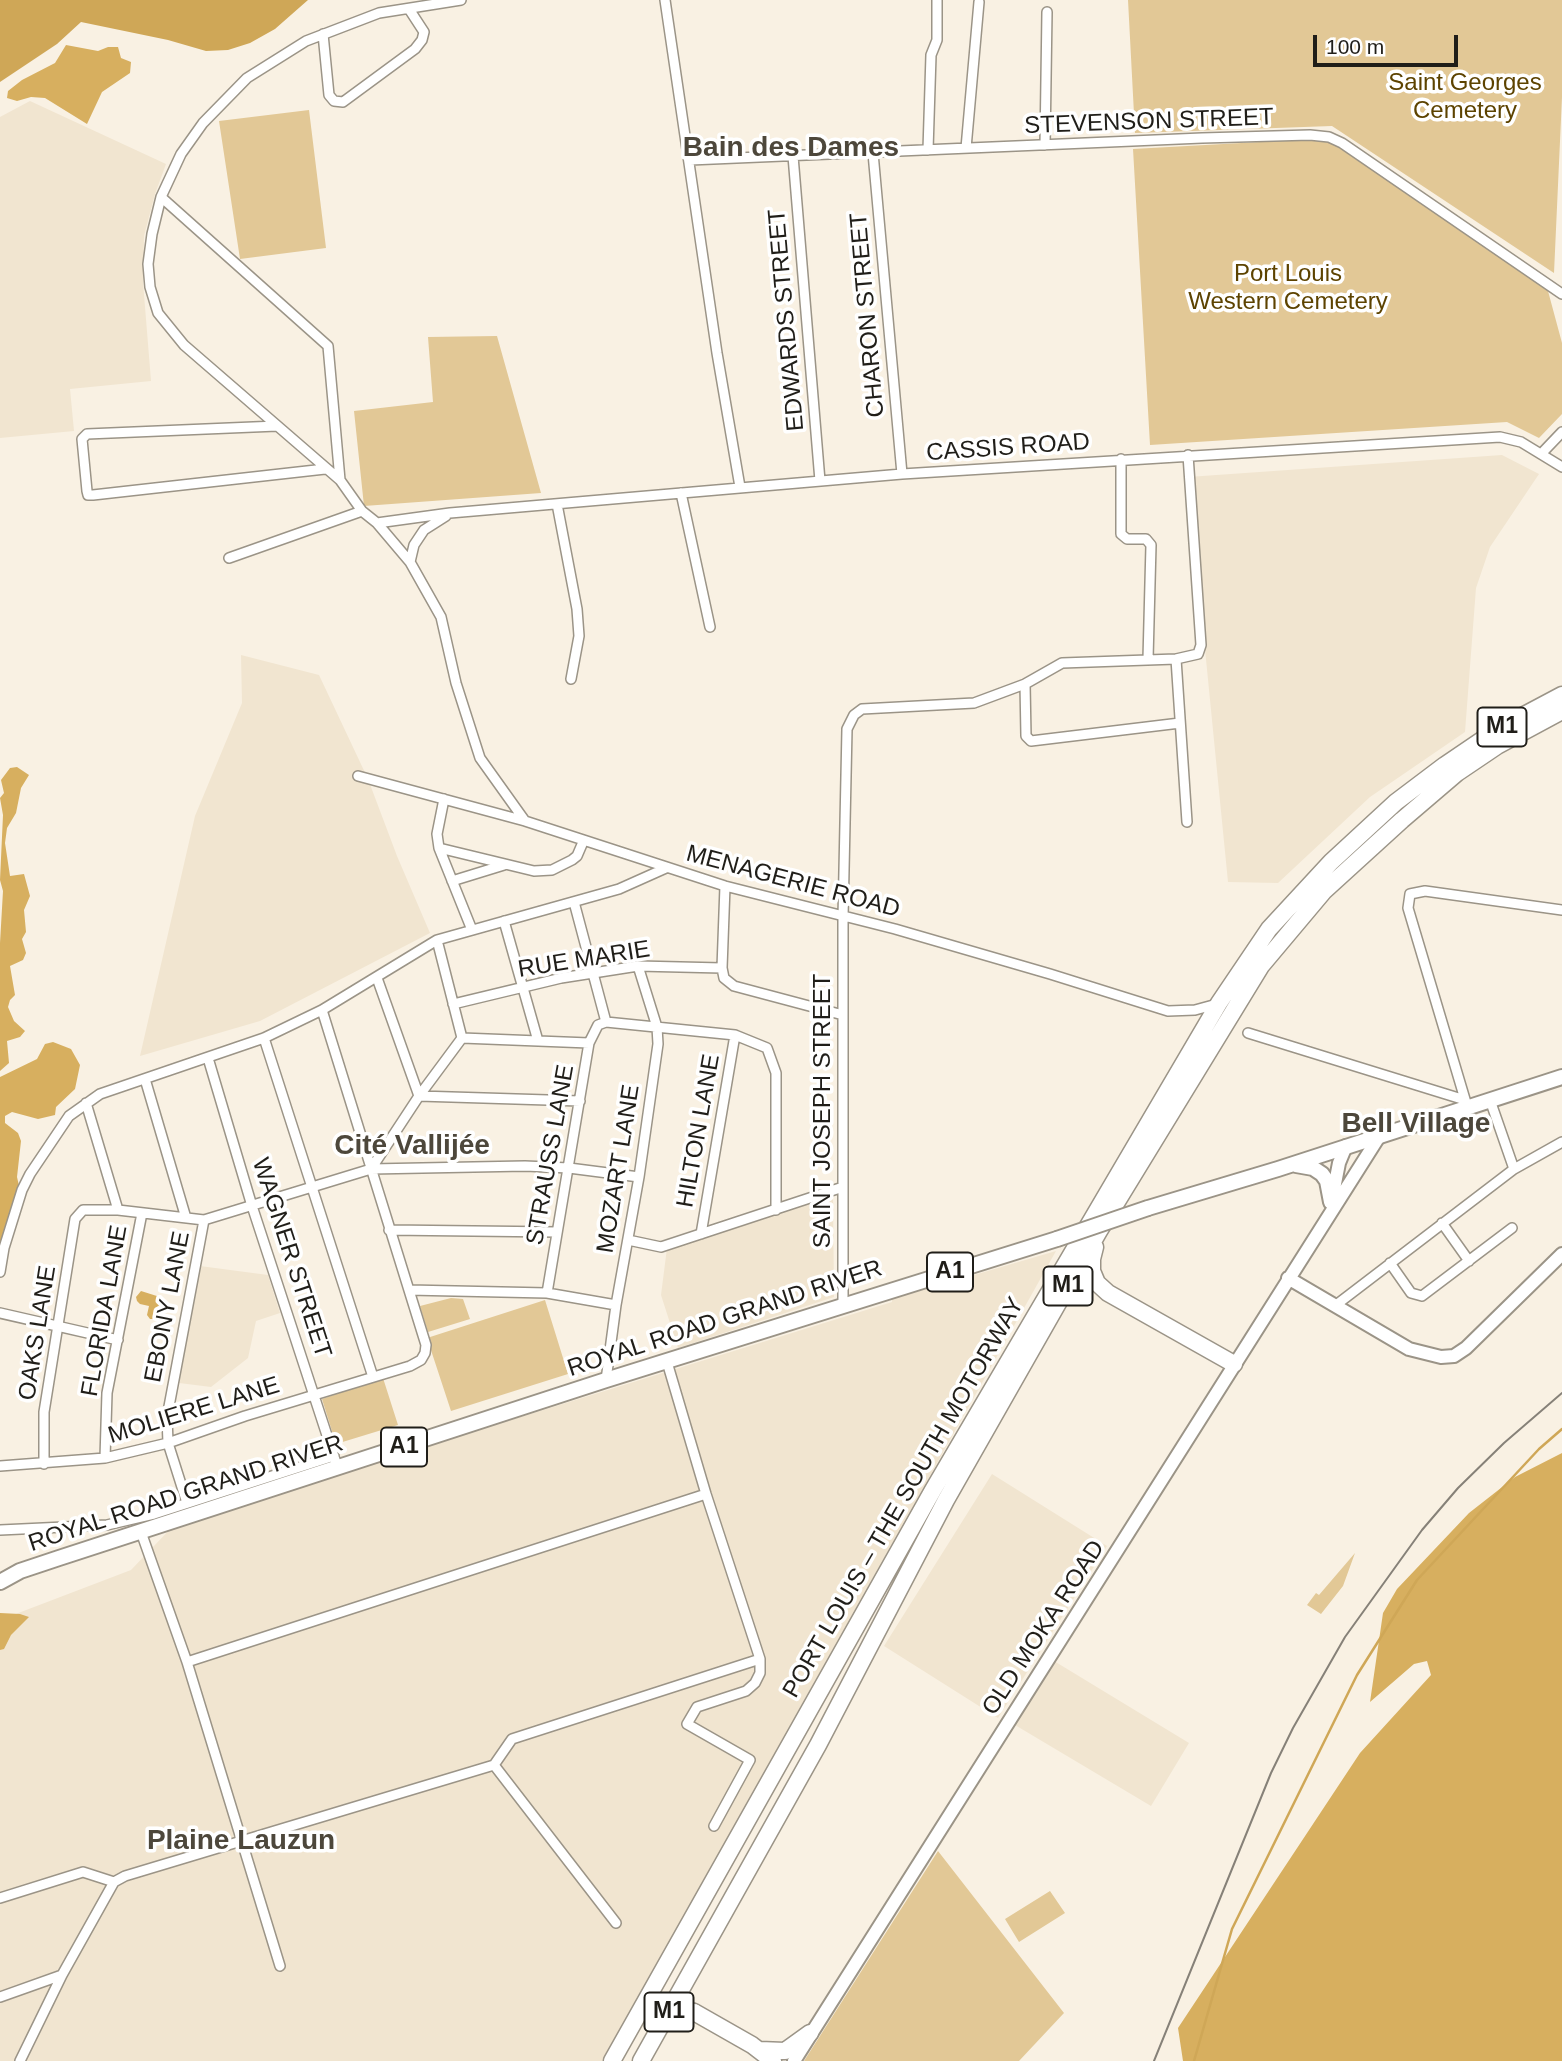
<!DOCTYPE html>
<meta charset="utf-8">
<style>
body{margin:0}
#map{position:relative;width:1562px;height:2061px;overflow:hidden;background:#f9f1e3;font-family:Arial,sans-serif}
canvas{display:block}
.scale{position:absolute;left:1313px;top:35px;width:145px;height:32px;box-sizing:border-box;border:4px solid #201e19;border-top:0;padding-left:9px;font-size:21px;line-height:24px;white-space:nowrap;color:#201e19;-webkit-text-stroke:5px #fff;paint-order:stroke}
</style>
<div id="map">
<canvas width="1562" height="2061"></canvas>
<div class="scale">100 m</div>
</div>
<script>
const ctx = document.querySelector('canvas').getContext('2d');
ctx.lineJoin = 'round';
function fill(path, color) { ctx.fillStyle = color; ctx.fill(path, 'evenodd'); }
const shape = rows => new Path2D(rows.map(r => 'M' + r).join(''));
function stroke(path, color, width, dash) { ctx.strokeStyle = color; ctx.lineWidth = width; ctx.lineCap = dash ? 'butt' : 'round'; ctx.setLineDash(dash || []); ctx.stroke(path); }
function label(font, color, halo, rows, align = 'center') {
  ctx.font = font + ' Arial,sans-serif'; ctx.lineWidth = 7; ctx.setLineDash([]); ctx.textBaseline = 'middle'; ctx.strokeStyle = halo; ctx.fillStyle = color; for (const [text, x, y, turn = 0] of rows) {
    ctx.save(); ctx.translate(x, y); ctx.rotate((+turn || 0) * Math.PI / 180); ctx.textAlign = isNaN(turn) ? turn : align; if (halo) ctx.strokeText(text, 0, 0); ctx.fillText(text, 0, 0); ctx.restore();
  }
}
fill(shape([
 [30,101,166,164,155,194,144,236,143,282,151,381,70,389,74,431,0,438,0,117],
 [1502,455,1539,474,1490,547,1476,588,1465,732,1370,797,1278,883,1228,882,1188,477],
 [241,655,319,675,368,779,397,856,430,933,260,1021,140,1056,195,816,242,703],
 [833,1196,834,1297,678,1348,661,1295,667,1248],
 [1056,1251,602,2061,0,2061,0,1620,131,1570,175,1524,892,1302,892,1299],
 [200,1266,268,1275,280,1313,256,1321,248,1358,211,1387,179,1383],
 [992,1474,1107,1546,998,1718,884,1646],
 [1054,1661,1189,1743,1151,1806,1015,1725]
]), '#f1e5d0');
fill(shape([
 [1128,0,1562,0,1562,97,1554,273,1332,126,1135,133],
 [309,110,326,248,240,259,219,121],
 [1332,138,1548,291,1562,343,1562,414,1539,438,1507,422,1150,445,1133,149],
 [497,336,541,493,364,506,354,411,433,402,428,337],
 [451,1298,463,1299,470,1319,428,1332,420,1306],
 [545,1300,568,1374,451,1411,427,1338],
 [383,1378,398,1425,336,1444,322,1399],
 [1355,1553,1343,1586,1321,1614,1307,1605,1316,1593,1319,1595],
 [938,1851,1064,2013,1019,2061,804,2061],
 [1050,1891,1065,1913,1019,1942,1005,1919]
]), '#e2c896');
fill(shape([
 [66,45,98,51,108,47,118,47,121,58,131,62,130,73,102,92,87,124,45,98,31,97,17,101,7,98,8,91,22,80,55,63],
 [17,767,29,775,21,788,16,813,7,828,5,843,10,876,24,874,30,896,24,910,26,932,22,939,26,953,23,960,10,966,15,995,10,1000,8,1007,14,1021,25,1031,20,1037,7,1041,9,1063,0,1071,0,943,3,891,0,880,3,815,0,798,4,793,1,780,10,768],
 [53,1042,71,1049,80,1065,75,1089,56,1107,55,1115,38,1119,12,1112,5,1116,5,1123,18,1133,21,1141,17,1177,20,1190,0,1260,0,1077,37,1059,45,1044],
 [141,1291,160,1297,160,1305,155,1308,153,1319,150,1319,147,1315,149,1306,140,1304,137,1301,136,1297],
 [1562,1453,1562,2061,1183,2061,1178,2028,1360,1753,1431,1675,1427,1661,1414,1664,1370,1702,1383,1613,1397,1589,1469,1513,1515,1477],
 [0,1613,20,1614,29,1617,11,1635,4,1649,0,1650]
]), '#d7af5f');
fill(shape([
 [0,0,308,0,275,29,250,43,228,50,206,51,168,40,81,22,57,44,0,82]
]), '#cfa757');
stroke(shape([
 [1194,2061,1232,1929,1357,1675,1417,1580,1539,1449,1562,1429]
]), '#cfa757', 2.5);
const street = shape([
 [461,0,379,13,306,41,247,78,203,123,181,154,161,197,152,234,148,264,150,287,158,313,184,345,340,480,362,511,377,523,410,562,441,617,456,683,480,758,525,821],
 [665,0,717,353,740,487],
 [323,34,329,95,334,101,343,102,415,49,422,40,424,32,409,9],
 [1045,145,1047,12],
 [966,148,979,2],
 [928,150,931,55,937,40,937,0],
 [873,153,902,474],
 [793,156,820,481],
 [690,160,1202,138,1310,135,1329,137,1342,143,1562,294],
 [161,197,328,346,340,480],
 [277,426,87,434,82,439,87,491,88,495,93,495,325,469],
 [1541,454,1562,432],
 [1121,459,1121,534,1127,539,1146,539,1151,545,1148,659],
 [681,493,710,627],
 [557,504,577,609,579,636,571,679],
 [377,523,450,513,902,474,1500,437,1521,442,1562,467],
 [229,558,362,511],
 [410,562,414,545,424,530,446,516],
 [1176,659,1187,822],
 [1025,684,1026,736,1031,741,1180,723],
 [358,776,525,821,725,886,895,929,1050,974,1168,1011,1195,1010,1217,1004],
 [444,799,437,834,439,848,472,930],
 [439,848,534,871,552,870,572,860,577,856,583,842],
 [452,881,504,865],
 [725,886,722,968,724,978,734,986,843,1015],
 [574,902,606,1022],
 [504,921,538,1041],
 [437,940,462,1038],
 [377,978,419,1096,580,1101],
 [453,1004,561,978,638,966,722,968],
 [1248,1033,1465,1100],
 [264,1038,373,1377],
 [462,1038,589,1043],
 [208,1058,252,1206,338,1469],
 [145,1079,186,1218],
 [1490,1100,1514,1169],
 [86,1103,118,1210],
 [1467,1106,1408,908,1410,894,1425,891,1562,910],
 [371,1169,419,1096,462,1038],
 [1442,1223,1469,1261],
 [389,1230,557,1232],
 [701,1234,735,1035],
 [628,1240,661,1247,843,1187],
 [1390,1263,1411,1293,1422,1296,1512,1228],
 [0,1272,4,1248,22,1190,30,1174,69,1116,100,1094,264,1038,322,1010,437,940,619,889,666,868],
 [409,1290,547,1293,616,1305],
 [547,1293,589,1043,598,1025,606,1022,735,1035,767,1048,776,1073,776,1210],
 [1336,1305,1514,1169,1562,1142],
 [843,1306,843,917,847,729,854,715,862,709,974,703,1025,684,1062,663,1176,659,1198,654,1201,645,1188,455],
 [0,1313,118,1340],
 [667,1362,706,1494,760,1659,760,1673,755,1683,746,1691,697,1707,687,1724,750,1760,714,1826],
 [606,1380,616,1305,639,1177,658,1044,657,1027,638,966],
 [105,1458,107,1393,142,1213],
 [44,1464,44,1412,49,1381,75,1219,83,1210,118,1210,204,1220,371,1169,525,1166,569,1168,639,1177],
 [0,1466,105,1458,168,1443,245,1416,410,1366,421,1360,425,1353,426,1345,322,1010],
 [187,1503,168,1443,167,1417,204,1220],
 [0,1530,107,1525,154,1514,334,1456],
 [141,1532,187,1662,280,1966],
 [187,1662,706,1494],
 [494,1765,616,1923],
 [0,1898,83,1872,114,1882],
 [0,1997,62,1975],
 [20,2061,62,1975,114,1882,125,1876,494,1765,512,1739,760,1659]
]);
const secondary = shape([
 [1332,1199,1339,1163,1346,1146],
 [1288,1278,1409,1349,1441,1357,1454,1356,1466,1348,1562,1254],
 [794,2061,1380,1135]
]);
const primary = shape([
 [1296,1165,1313,1168,1322,1174,1327,1181,1331,1202],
 [1148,1208,1278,1169,1562,1077],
 [0,1582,20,1571,59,1558,606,1380,1057,1239]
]);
const highway = shape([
 [1095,1247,1092,1259,1092,1271,1097,1283,1108,1293,1234,1364],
 [694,2012,752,2045,773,2061],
 [760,2050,785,2051,810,2033],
 [612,2061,933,1490,1219,1003,1269,929,1331,862,1396,802,1445,765,1498,729,1562,695],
 [641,2061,818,1745,946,1500,1099,1231,1261,966,1324,891,1402,820,1457,773,1497,746,1562,711]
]);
stroke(street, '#9b9487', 12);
stroke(secondary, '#9b9487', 16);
stroke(primary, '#9b9487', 18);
stroke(highway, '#9b9487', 19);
stroke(street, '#fff', 9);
stroke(secondary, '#fff', 12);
stroke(primary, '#fff', 14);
stroke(highway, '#fff', 16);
stroke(shape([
 [1154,2061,1271,1773,1293,1728,1345,1637,1422,1530,1458,1488,1504,1443,1562,1393]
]), '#868178', 2);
const primaryBridge = shape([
 [1057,1239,1148,1208]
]);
const highwayBridge = shape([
 [651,2015,666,2008,676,2008,694,2012]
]);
stroke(primaryBridge, '#9b9487', 18, []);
stroke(highwayBridge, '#9b9487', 19, []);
stroke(primaryBridge, '#fff', 14);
stroke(highwayBridge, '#fff', 16);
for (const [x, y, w] of [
 [1502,727,49],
 [950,1272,46],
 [1068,1286,49],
 [404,1447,46],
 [669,2012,49]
]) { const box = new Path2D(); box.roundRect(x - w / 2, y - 19.5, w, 39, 5); ctx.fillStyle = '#fff'; ctx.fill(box); stroke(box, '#201e19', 2); }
label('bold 23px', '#201e19', null, [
 ["M1",1502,727],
 ["A1",950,1272],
 ["M1",1068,1286],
 ["A1",404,1447],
 ["M1",669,2012]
]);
label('24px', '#5d4300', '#fff', [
 ["Saint Georges",1465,83],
 ["Cemetery",1465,111],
 ["Port Louis",1288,274],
 ["Western Cemetery",1288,302]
]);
label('24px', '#201e19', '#fff', [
 ["STEVENSON STREET",1149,122,-2],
 ["CHARON STREET",868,315,-95],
 ["EDWARDS STREET",787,320,-95],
 ["CASSIS ROAD",1008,448,-4],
 ["MENAGERIE ROAD",793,882,15],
 ["RUE MARIE",584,960,-9],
 ["SAINT JOSEPH STREET",823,1111,-90],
 ["HILTON LANE",699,1131,-80],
 ["STRAUSS LANE",551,1155,-80],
 ["MOZART LANE",619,1169,-81],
 ["WAGNER STREET",291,1258,72],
 ["EBONY LANE",168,1307,-79],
 ["FLORIDA LANE",105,1311,-80],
 ["ROYAL ROAD GRAND RIVER",725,1319,-18],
 ["OAKS LANE",38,1333,-81],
 ["MOLIERE LANE",194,1411,-17],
 ["ROYAL ROAD GRAND RIVER",186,1494,-18],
 ["PORT LOUIS – THE SOUTH MOTORWAY",904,1498,-60],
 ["OLD MOKA ROAD",1044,1628,-57]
]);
label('bold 28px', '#4d473b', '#fff', [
 ["Bain des Dames",791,148],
 ["Bell Village",1416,1124],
 ["Cité Vallijée",412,1146],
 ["Plaine Lauzun",241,1841]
]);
</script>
